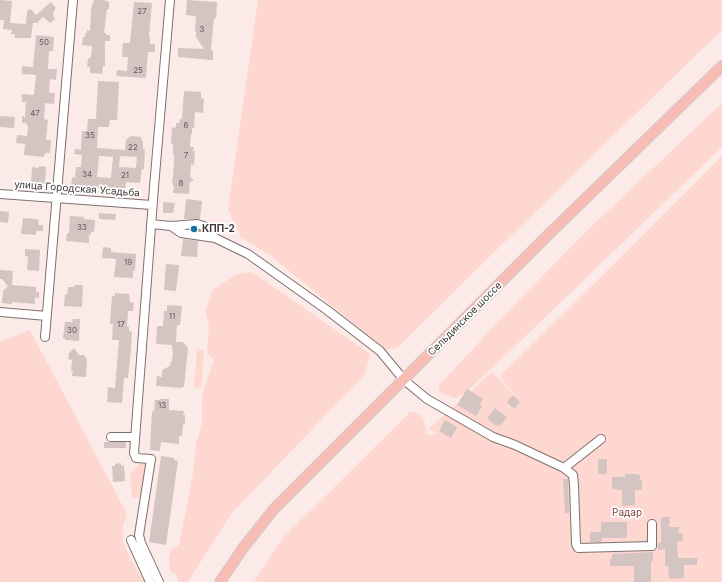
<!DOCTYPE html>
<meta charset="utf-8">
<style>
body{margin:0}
canvas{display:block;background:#fbeae8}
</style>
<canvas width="722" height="582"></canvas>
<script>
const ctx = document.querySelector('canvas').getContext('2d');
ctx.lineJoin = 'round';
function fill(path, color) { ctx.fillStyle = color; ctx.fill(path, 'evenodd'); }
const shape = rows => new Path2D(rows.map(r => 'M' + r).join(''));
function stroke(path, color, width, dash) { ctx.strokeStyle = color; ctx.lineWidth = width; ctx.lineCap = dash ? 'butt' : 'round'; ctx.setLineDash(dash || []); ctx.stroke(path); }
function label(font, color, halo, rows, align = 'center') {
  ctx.font = font + ' Inter,sans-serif'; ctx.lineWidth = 3.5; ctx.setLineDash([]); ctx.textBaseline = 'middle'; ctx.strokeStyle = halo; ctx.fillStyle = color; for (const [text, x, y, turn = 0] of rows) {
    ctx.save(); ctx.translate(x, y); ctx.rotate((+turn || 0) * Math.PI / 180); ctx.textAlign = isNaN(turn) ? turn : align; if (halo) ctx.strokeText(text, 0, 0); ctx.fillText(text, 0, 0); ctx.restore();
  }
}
fill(shape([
 [258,0,722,0,722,30,591,157,398,347,386,350,271,256,241,237,228,209],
 [722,103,722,147,509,352,467,391,456,398,445,395,439,390,439,385,515,304,592,226],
 [722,156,722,582,254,582,282,539,410,412,418,413,424,419,427,433,431,436,437,433,429,429,492,372,520,401,501,378,501,374,518,359],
 [252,272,370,354,365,374,231,514,188,582,178,582,177,575,170,571,169,557,172,549,179,546,193,473,196,444,202,423,202,395,214,360,207,352,209,327,205,311,213,290,237,274],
 [30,330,127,514,123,525,123,542,130,558,144,582,0,582,0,342],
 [197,349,204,350,201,388,194,387],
 [141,462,145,464,146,468,141,498,132,497,130,474]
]), '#fed7d0');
fill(shape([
 [0,0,12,1,10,23,26,24,27,12,29,9,32,10,36,15,51,2,56,8,54,10,53,16,55,19,50,23,43,17,37,23,33,23,31,38,15,38,15,34,11,34,12,30,3,29,4,20,0,20],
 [94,0,104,0,109,2,109,9,107,9,104,33,106,33,106,35,110,35,110,41,105,41,105,66,103,66,102,74,90,73,90,67,87,67,88,59,91,57,92,46,82,45,83,37,85,37,85,33,87,33,87,30,90,31,91,9],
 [187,0,217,2,216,19,214,18,211,50,213,50,213,60,178,57,178,48,204,49,196,37,196,32,195,32,196,16,186,15],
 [134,2,152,3,149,37,150,37,150,44,155,44,155,52,148,52,146,78,116,76,117,70,127,71,128,57,122,57,123,43,130,43],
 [36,35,54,37,53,51,49,51,48,69,57,69,56,80,50,79,49,93,55,93,54,104,45,103,44,119,48,120,46,140,51,140,50,153,45,153,44,157,24,155,25,144,16,143,17,135,27,136,28,127,26,123,22,123,22,116,25,117,26,102,22,102,22,94,34,95,36,75,22,74,22,66,33,67],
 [98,81,119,82,117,120,110,120,109,127,98,127,97,148,125,150,126,140,131,136,141,137,143,143,143,149,145,149,144,169,142,169,140,183,126,182,125,191,71,186,72,177,75,178,76,167,81,167,82,155,74,154,75,149,81,150,82,131,87,131,88,119,96,119],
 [99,156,113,157,111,178,97,177],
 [120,156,137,157,136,168,119,167],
 [184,91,201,92,201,98,204,99,203,113,195,112,194,128,192,128,192,134,191,134,190,147,194,147,193,151,195,151,194,165,191,164,190,177,194,180,190,182,189,194,173,193,174,186,173,186,172,181,173,176,174,163,174,154,173,154,173,144,171,144,172,127,176,128,176,123,179,123,180,119,182,119],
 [0,116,15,117,14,128,0,127],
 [39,166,46,167,45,184,31,183,32,167,39,168],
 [186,199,202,201,200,219,184,219],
 [163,202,175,203,173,213,163,213],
 [0,211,9,212,8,223,0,222],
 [99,213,116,214,115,220,99,219],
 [70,216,84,217,84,219,95,220,94,232,91,232,91,235,89,234,89,243,66,241,67,233,69,233],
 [23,218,37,219,39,221,38,225,43,225,43,231,36,231,36,235,21,234],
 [183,239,198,241,197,257,181,256],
 [103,247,111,248,111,252,136,254,135,271,133,271,133,278,114,277,116,259,102,258],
 [25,249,40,250,39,271,27,270,28,256,25,256],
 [166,264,179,265,176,291,164,290],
 [0,270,13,271,12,285,36,287,36,292,39,292,39,298,35,297,35,304,12,302,12,304,2,303,3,291,8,286,2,279,0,279],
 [74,285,83,285,82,307,64,306,65,294,67,295,68,287,74,287],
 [115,293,129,294,130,302,134,303,133,311,128,311,127,326,129,327,129,331,132,332,131,350,128,378,124,378,122,403,107,402,108,387,115,388,119,340,112,340,113,324,110,324,112,296,115,296],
 [167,305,182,306,180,325,177,325,176,342,183,342,188,348,184,387,182,387,182,388,156,386,157,376,162,377,162,370,170,366,171,362,172,361,173,351,172,349,172,345,156,344,157,326,163,326,164,311,167,311],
 [73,319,80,319,79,341,65,340,65,338,63,338,65,322,72,322],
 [74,348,79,355,84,355,87,359,86,377,72,376,73,371,71,371,72,360,68,359,69,353],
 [467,389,483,399,480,404,482,406,476,416,457,405],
 [513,395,520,402,514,409,507,402],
 [160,399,169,399,169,410,184,411,183,415,185,415,185,424,183,424,182,436,179,436,179,444,161,442,160,451,150,450,152,411,154,412,155,400,160,400],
 [495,408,507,417,500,426,498,424,496,426,487,418],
 [445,420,457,427,451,438,439,431],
 [104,442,126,442,126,448,104,448],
 [161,456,174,458,174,460,178,461,166,545,149,542],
 [598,459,607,459,607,474,598,474],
 [121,463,121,466,124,465,125,481,113,482,112,466,115,466,115,464],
 [625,474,638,474,638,475,640,475,640,480,642,480,642,490,635,490,635,505,622,506,622,490,612,489,612,477,625,477],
 [563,479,568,479,569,513,565,513],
 [661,517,670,517,669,527,679,527,678,533,682,533,683,541,677,541,678,558,697,558,697,565,684,565,684,578,669,579,668,566,665,566,665,549,658,550,658,543,661,543],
 [601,522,627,522,627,538,602,538,602,542,590,542,590,532,601,532],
 [653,552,653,561,651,561,651,582,634,582,634,566,610,566,610,559,612,559,612,554]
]), '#d4c5c2');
const minor = shape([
 [0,194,152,205],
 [151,224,171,226,197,224,206,227,215,238,248,254,327,310,380,351,404,380,427,399,493,437,515,445,564,468,573,475,574,485,576,544,578,548,652,546,652,524],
 [171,226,181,233,215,238],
 [0,312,47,316],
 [45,337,73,0],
 [111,437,135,437],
 [564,468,601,439],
 [131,540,150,582],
 [159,582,141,543,139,535,151,459,136,458,134,453,154,187,170,0]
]);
const major = shape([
 [220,582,243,548,274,509,550,233,722,66]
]);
stroke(minor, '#7f716e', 10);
stroke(major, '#d1cfcf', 12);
stroke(minor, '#fff', 8);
stroke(major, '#f7bcb3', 10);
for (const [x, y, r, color] of [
 [194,229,4,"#1b72a2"]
]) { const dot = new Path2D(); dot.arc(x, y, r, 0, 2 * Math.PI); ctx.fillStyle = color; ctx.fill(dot); stroke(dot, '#fff', 1.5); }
label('8px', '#645b5a', null, [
 ["27",142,12],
 ["3",202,30],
 ["50",44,43],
 ["25",138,71],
 ["47",35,114],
 ["6",186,126],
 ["35",90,136],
 ["22",133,148],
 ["7",186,156],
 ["34",87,175],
 ["21",125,176],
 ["8",181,184],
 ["33",82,228],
 ["19",128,263],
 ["11",172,317],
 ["17",121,325],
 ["30",72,331],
 ["13",162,406]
]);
label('10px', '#3e3837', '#fff', [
 ["улица Городская Усадьба",77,189,4],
 ["Сельдинское шоссе",465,319,-45]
]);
label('bold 10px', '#3e3837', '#fff', [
 ["КПП-2",202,229]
], 'left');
label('10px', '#7f423a', '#fff', [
 ["Радар",627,513]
]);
</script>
